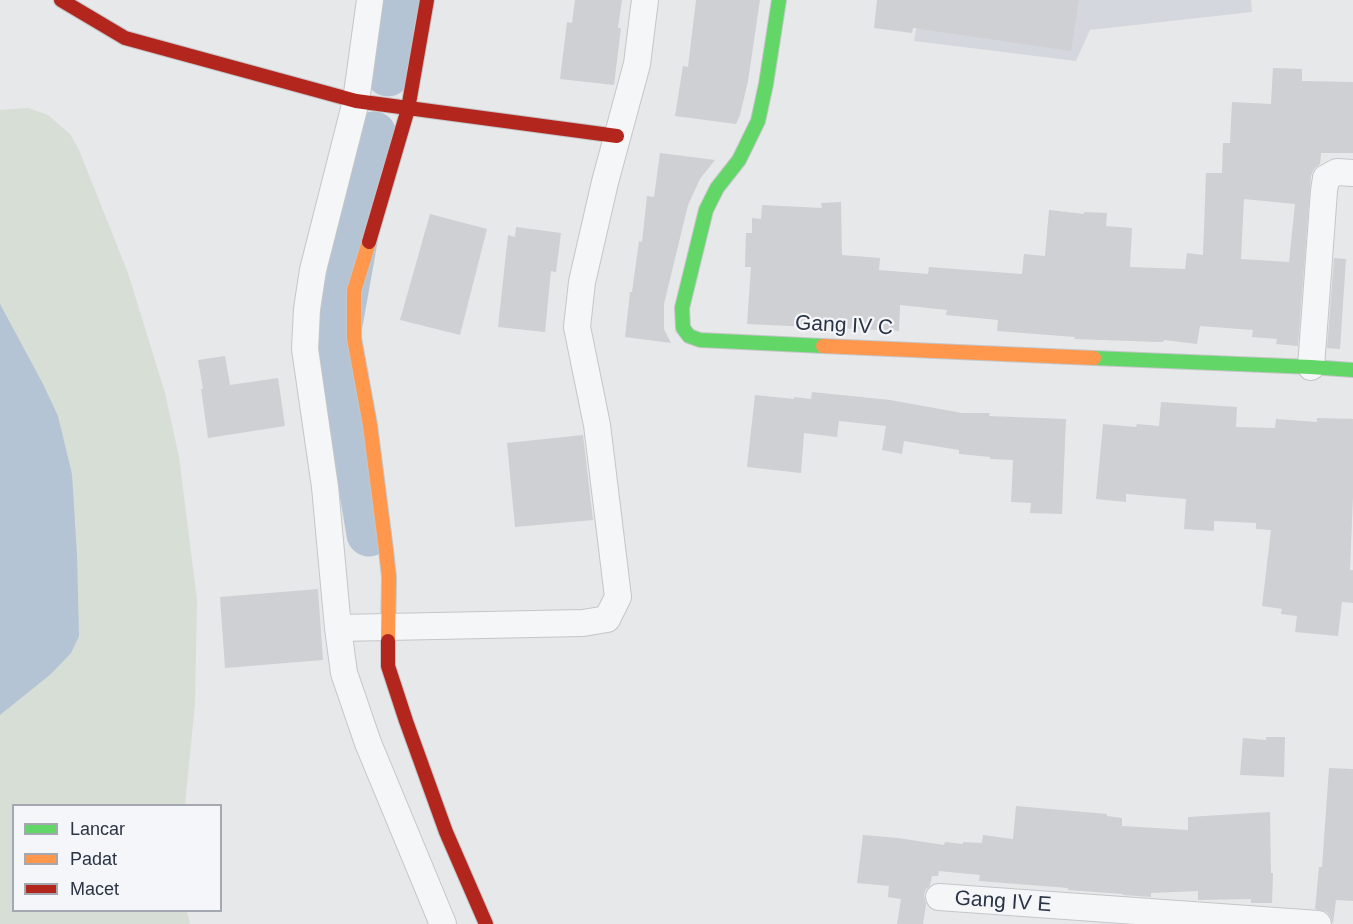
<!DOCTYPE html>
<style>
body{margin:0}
#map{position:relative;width:1353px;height:924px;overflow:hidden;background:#e6e8ea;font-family:Arial,sans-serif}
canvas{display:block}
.legend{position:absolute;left:12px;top:804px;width:210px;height:108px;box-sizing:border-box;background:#f4f6f9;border:2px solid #a4a8b1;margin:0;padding:8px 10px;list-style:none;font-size:18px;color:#2b3445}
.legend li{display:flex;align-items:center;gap:12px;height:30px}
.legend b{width:30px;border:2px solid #a4a8b1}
</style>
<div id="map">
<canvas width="1353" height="924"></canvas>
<ul class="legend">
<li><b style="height:8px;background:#63d668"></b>Lancar</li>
<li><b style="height:8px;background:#ff974d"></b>Padat</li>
<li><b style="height:8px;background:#b3261e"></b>Macet</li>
</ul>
</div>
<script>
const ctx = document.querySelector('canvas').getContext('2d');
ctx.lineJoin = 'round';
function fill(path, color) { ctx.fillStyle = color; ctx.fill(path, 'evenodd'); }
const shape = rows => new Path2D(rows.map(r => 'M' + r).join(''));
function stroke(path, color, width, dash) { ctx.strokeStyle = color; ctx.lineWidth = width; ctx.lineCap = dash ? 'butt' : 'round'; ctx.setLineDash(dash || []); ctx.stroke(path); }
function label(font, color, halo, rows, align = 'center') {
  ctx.font = font + ' Arial,sans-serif'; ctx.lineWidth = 4.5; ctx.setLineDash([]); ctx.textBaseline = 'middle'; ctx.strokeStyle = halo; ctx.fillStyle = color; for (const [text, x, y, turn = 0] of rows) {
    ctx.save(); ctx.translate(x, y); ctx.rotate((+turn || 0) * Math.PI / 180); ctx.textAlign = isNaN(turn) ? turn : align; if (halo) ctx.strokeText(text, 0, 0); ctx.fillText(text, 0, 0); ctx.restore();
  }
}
fill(shape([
 [921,0,1251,0,1252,12,1090,30,1076,61,914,41]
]), '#d4d7dd');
fill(shape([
 [28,108,48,115,70,134,79,150,128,273,165,393,179,457,197,600,195,704,185,805,14,806,14,910,187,911,190,924,0,924,0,110]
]), '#d6ded6');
fill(shape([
 [0,304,43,384,58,416,72,474,77,555,79,636,71,653,51,674,0,715]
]), '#b4c4d5');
stroke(shape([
 [388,74,403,0],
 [369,534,341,367,339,330,374,134]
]), '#b4c4d5', 45);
fill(shape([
 [575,0,622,0,618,28,621,28,614,85,560,79,567,22,572,23],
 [696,0,760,0,748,81,740,115,736,124,675,116,683,66,688,67],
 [877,0,1079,0,1071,51,913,28,912,33,874,28],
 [1273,68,1302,69,1302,81,1353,82,1353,153,1321,153,1320,164,1314,169,1311,176,1298,346,1276,344,1277,339,1252,337,1253,330,1200,326,1197,344,1164,340,1163,342,1158,342,1074,339,1075,337,997,331,998,320,946,315,947,310,900,305,899,331,747,324,751,267,745,267,746,233,752,233,752,218,761,219,762,205,822,208,821,203,841,202,842,255,880,258,879,270,928,274,929,267,1022,274,1024,254,1045,256,1049,210,1084,214,1084,212,1107,213,1106,226,1132,228,1130,267,1185,269,1187,253,1203,255,1206,173,1222,173,1223,143,1230,143,1232,102,1271,104],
 [1244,199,1295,204,1289,262,1241,259],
 [660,153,715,160,700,179,688,205,664,304,664,329,671,343,625,337,630,292,632,292,639,241,642,242,647,196,654,197],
 [430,214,487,229,460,335,400,320],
 [516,227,561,233,556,272,551,271,545,332,498,327,508,235,515,237],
 [1334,258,1346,259,1340,349,1327,348],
 [225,356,230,385,278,378,285,426,208,438,201,389,203,389,198,360],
 [812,392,890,400,962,413,990,413,989,416,1066,419,1062,514,1030,513,1031,503,1011,502,1013,460,990,459,990,457,959,454,959,450,904,441,902,454,882,450,886,426,839,421,837,437,804,433,801,473,747,467,755,395,794,399,794,397,811,399],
 [1161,402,1237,407,1236,427,1275,428,1276,419,1317,422,1317,418,1353,419,1353,496,1350,570,1353,570,1353,603,1342,602,1338,636,1295,632,1297,616,1281,614,1282,609,1262,606,1271,530,1256,529,1256,523,1214,521,1214,531,1184,529,1186,499,1126,494,1126,502,1096,499,1103,424,1136,427,1137,424,1159,426],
 [583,435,593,520,515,527,507,443],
 [318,589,323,660,225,668,220,597],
 [1266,737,1285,737,1284,777,1240,775,1243,738,1266,740],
 [1329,768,1353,769,1353,901,1336,900,1333,924,1331,917,1327,912,1315,909,1319,867,1322,867],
 [1016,806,1107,814,1107,816,1122,818,1122,826,1188,830,1188,817,1270,812,1271,873,1273,873,1272,903,1251,903,1251,899,1198,900,1198,891,1151,893,1151,897,1123,895,1123,894,1068,890,1068,888,979,881,980,875,939,871,938,876,932,876,930,886,926,889,924,895,926,905,923,924,897,924,901,899,888,897,889,886,857,883,863,835,898,838,944,845,945,842,963,844,963,842,982,843,983,835,1013,839]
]), '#ced0d3');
const street = shape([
 [370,0,356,101,313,270,307,309,305,349,325,487,338,628,344,673,368,743,443,924],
 [1311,367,1324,191,1326,178,1337,172,1353,173],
 [338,628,583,623,607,619,618,597,597,425,577,327,582,282,605,182,637,64,645,0],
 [939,897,1318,924]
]);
const fast = shape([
 [779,0,766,84,758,121,739,160,717,188,706,210,682,308,683,328,689,336,700,340,823,346],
 [1094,358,1311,367,1353,370]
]);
const slow = shape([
 [369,242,354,291,354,338,370,425,386,550,389,577,388,641],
 [823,346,1094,358]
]);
const jam = shape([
 [61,0,125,38,356,101,617,136],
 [369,242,408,109,427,0],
 [388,641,388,666,406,721,446,832,486,924]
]);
stroke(street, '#c4c6c8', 28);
stroke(fast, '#c4c6c8', 16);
stroke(slow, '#c4c6c8', 16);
stroke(jam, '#c4c6c8', 16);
stroke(street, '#f5f6f7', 26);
stroke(fast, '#63d668', 14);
stroke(slow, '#ff974d', 14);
stroke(jam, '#b3261e', 14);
label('21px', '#2b3445', '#f4f6f9', [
 ["Gang IV C",844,326,3],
 ["Gang IV E",1003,902,4]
]);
</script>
